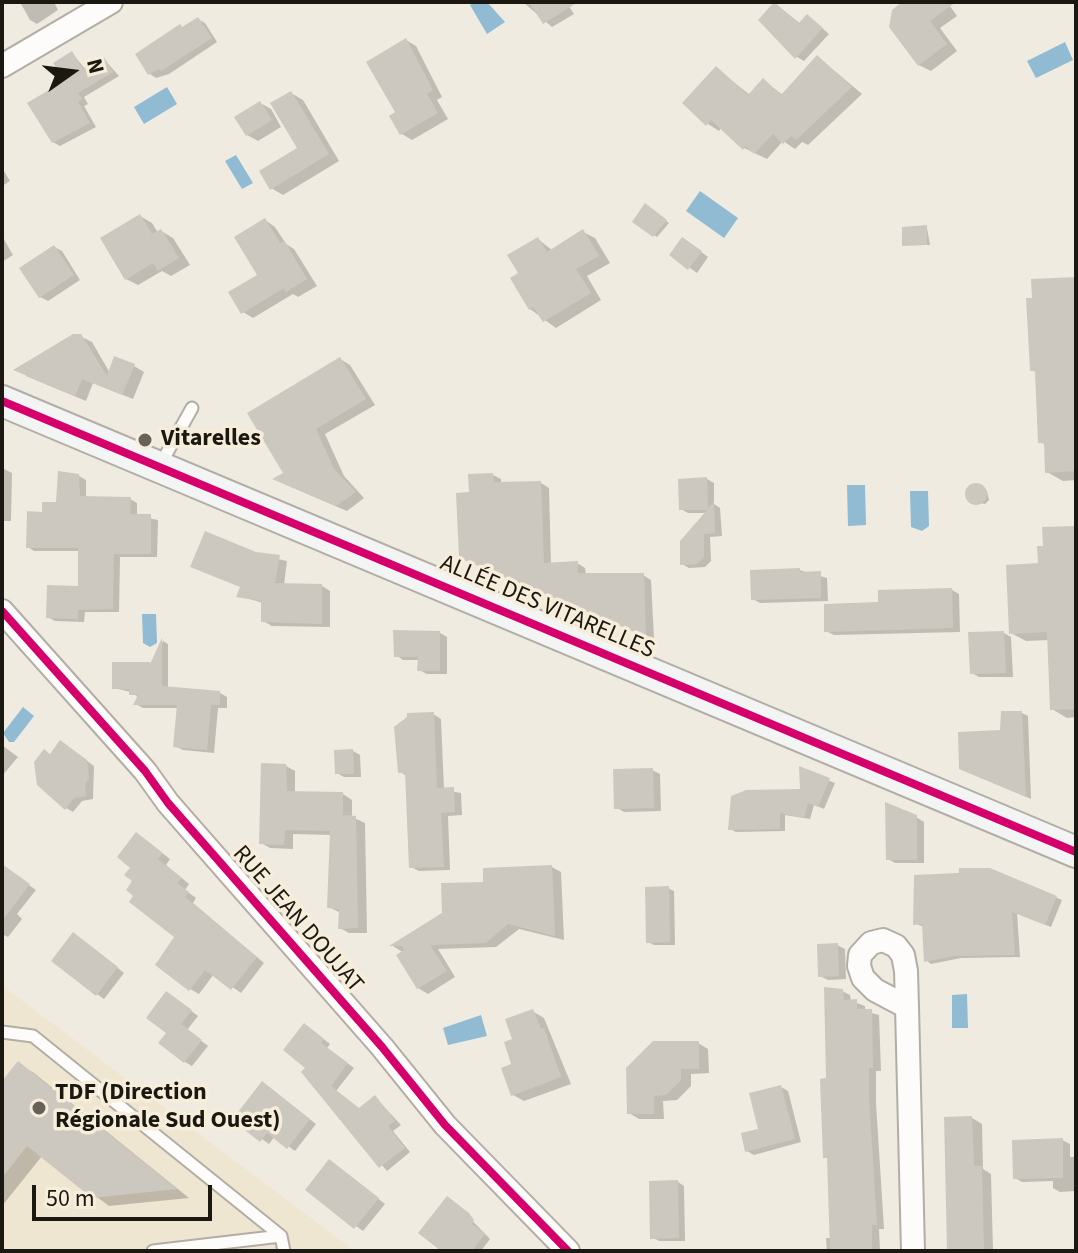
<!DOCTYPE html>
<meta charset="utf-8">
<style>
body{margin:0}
#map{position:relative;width:1078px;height:1253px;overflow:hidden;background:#f0ebe0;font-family:"Source Sans 3",sans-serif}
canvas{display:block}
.frame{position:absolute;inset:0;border:4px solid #1b1811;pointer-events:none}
.north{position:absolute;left:32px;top:32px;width:80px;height:80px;-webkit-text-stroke:6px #f6edda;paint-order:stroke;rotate:76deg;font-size:22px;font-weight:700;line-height:32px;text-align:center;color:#1b1811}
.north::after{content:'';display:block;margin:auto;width:28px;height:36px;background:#1b1811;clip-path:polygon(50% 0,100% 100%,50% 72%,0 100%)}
.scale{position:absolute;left:32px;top:1185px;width:180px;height:36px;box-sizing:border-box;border:4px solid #1b1811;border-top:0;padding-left:10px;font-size:24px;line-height:28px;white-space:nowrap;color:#1b1811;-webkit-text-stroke:6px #f6edda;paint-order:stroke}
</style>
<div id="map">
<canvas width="1078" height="1253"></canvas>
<div class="frame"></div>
<div class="north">N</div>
<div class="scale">50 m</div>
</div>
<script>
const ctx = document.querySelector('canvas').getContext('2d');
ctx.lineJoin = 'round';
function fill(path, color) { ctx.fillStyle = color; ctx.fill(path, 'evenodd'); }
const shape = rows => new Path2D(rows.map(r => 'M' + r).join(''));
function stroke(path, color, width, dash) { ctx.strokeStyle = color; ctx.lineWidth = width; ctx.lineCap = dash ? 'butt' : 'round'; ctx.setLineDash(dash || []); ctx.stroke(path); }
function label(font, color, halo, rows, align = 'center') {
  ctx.font = font + ' "Source Sans 3",sans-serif'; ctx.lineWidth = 7; ctx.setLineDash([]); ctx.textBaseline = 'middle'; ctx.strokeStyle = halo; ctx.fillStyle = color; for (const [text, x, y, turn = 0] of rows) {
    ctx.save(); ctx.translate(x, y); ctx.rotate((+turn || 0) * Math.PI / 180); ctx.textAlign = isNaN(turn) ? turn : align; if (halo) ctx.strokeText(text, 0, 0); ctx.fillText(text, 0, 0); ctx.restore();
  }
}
fill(shape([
 [4,987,355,1251,2,1251]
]), '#efe6d2');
fill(shape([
 [474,2,487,2,505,22,487,34,470,5],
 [1065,42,1073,60,1036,78,1027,61],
 [167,87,177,104,144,124,134,107],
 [236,155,253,183,242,189,225,161],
 [700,191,738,218,724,238,686,211],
 [847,485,865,485,866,525,848,526],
 [910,491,928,491,929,526,922,531,911,527],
 [142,614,156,614,157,643,150,647,143,643],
 [23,707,34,716,14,742,9,742,3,733],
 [967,994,968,1028,952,1028,952,995],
 [481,1015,487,1036,448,1045,443,1028]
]), '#90bbd3');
fill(shape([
 [20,2,54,2,58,10,37,24,30,20],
 [523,2,566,2,574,14,552,27],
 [905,2,947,2,957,16,940,28,957,51,931,71,919,65],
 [775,4,801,24,808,16,829,34,804,61,797,57],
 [198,19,205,23,217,42,169,74,156,78,150,74,183,28],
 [406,40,416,46,442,97,437,100,448,119,412,140,402,134,392,116,398,113],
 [72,53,86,70,104,59,119,76,84,97,88,104,84,106,96,127,60,146,53,142],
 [818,57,862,94,808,145,802,142,795,149,783,141,767,159,744,148,722,127,719,131,708,124,685,103,716,68,750,95,764,81,783,95],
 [291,93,303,100,339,161,283,195,271,188,300,148],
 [260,103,271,109,281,127,258,141,247,135],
 [2,168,10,181,2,186],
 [646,206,669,223,657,237,635,221],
 [140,216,152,223,158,233,161,231,173,238,190,265,171,276,162,271,138,285,126,279],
 [265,220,275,227,286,244,294,249,317,286,298,297,293,294,253,318,243,312,260,275],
 [927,228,930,245,904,245],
 [583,232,595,238,610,263,587,276,601,300,556,328,530,309,538,239,552,250],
 [2,236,13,255,2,262],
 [689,243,708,257,697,273,671,254],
 [54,247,62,251,80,280,48,301,40,297],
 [1076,279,1076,480,1063,481,1047,472,1046,445,1040,442,1037,373,1032,370],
 [80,336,92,342,110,373,134,366,144,372,133,399,93,383,86,401,26,376],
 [340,359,350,365,375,405,325,434,344,476,364,498,347,511,284,484],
 [2,468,12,473,11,521,2,521],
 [493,475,501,479,501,484,541,483,549,488,551,565,577,563,585,568,586,575,643,575,651,580,654,639,470,562,471,494],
 [79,476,86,480,86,499,130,499,137,503,137,516,158,520,157,557,120,557,119,612,85,612,84,622,55,621,48,617,80,588,80,551,34,551,28,547,43,514,58,504],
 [707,479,714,483,714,504,720,508,722,536,710,537,711,561,705,567,689,568,682,564,707,513,688,513,681,509],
 [978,485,987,491,989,500,985,504,970,501,967,488],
 [1076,528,1076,717,1067,718,1052,709,1049,640,1026,641,1011,633,1045,548],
 [256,554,287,561,284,585,322,586,330,591,330,627,272,626,263,621,263,603,239,596],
 [799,570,827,578,828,601,760,603,753,599],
 [952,590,959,594,960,632,834,635,826,631,881,604],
 [440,633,447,637,447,674,427,674,419,670,420,660,403,660,396,655],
 [1004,633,1011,637,1013,677,979,677,972,673],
 [163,641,168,644,168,688,220,693,227,697,227,708,218,708,214,753,183,750,175,746,179,708,143,708,136,704,139,698,131,692,114,688,152,665],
 [1022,713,1028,716,1031,799,968,772],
 [433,714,441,719,444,790,461,793,462,815,448,816,450,870,419,871,411,867,407,776,400,772,396,728],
 [2,745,18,757,2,776],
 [68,747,94,766,93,799,82,801,73,812,66,808,51,755],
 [353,751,360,755,361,777,344,777,337,773],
 [286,766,295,771,295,793,343,794,352,800,352,817,365,823,367,933,349,933,340,928,341,913,329,907,332,835,293,834,293,849,270,848,261,843],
 [801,769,835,783,824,809,814,805,810,819,785,815,785,831,736,832,730,829,802,791],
 [652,770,660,774,661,811,624,812,616,807],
 [916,817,924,822,924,863,895,863,888,859],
 [145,840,170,859,166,865,189,884,185,890,196,898,193,903,264,963,241,993,214,974,199,994,190,989,177,937,136,895,135,881],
 [2,866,36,890,17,914,22,919,8,937,2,934],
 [552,867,561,872,564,940,519,929,496,947,438,949,455,977,428,994,418,988,404,953,393,946,485,884],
 [990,870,1062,900,1051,927,1017,913,1020,957,961,958,931,964,926,960,924,927,916,924,916,877],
 [668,888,674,891,675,945,654,945,648,942],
 [81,939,124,973,104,999,97,994],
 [837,945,845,949,846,979,828,980,820,976],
 [842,991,850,995,851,1001,865,1006,865,1011,879,1015,881,1071,876,1071,876,1103,884,1229,879,1229,880,1251,827,1251,826,1238,832,1238,828,1080],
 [174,998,198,1016,187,1030,208,1046,192,1066,185,1062,169,1033],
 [532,1011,544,1018,571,1084,524,1101,513,1095,515,1040],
 [311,1029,330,1044,327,1048,354,1068,336,1091,360,1110,375,1097,401,1125,393,1131,410,1152,387,1171,303,1072,308,1067],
 [698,1043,708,1049,709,1073,691,1074,691,1086,677,1100,663,1101,664,1119,639,1119,629,1113],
 [18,1064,34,1073,189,1198,109,1206,42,1156,2,1206,2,1084],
 [781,1087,788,1091,801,1142,754,1155,747,1151],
 [269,1088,316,1124,295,1151,275,1136,269,1144,235,1120],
 [972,1118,982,1124,983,1169,991,1174,993,1251,949,1251],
 [1062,1140,1070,1144,1070,1157,1076,1157,1076,1191,1060,1192,1053,1188,1053,1181,1022,1182,1015,1178],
 [337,1166,385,1204,363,1231,308,1190],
 [678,1182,684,1186,685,1241,659,1241,652,1237],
 [454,1202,490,1239,481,1251,444,1251]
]), '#0003');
fill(shape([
 [529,2,578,2,543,24],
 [774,2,799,23,807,14,823,28,795,59,758,20],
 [902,2,956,2,930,21,947,44,918,66,889,27,892,10],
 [198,17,212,38,161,71,159,69,148,75,135,54,180,24,182,27],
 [406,38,433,90,427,94,438,113,400,135,389,116,395,112,366,62],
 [72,51,83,69,104,57,113,72,78,93,82,99,78,102,90,123,52,143,27,103,64,81,53,63],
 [817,55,852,87,796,140,791,136,783,144,773,134,754,154,745,146,743,150,711,120,706,126,682,103,716,66,748,95,763,78,781,95],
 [291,91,329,154,270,190,259,171,297,148,270,103],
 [260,101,272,120,246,136,234,117],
 [645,203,667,220,653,237,632,222],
 [140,214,152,234,161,229,179,258,158,271,153,263,125,280,100,238],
 [265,218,280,243,284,240,307,279,286,292,284,288,241,314,228,292,257,275,234,237],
 [927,225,927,245,902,246,902,227],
 [583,229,599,256,576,269,591,293,543,322,533,307,529,310,510,278,518,273,507,255,538,237,547,252],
 [682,237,702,251,688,270,669,255],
 [54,245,74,275,39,298,19,268],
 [1076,277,1076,471,1045,473,1044,443,1038,443,1035,371,1030,371,1026,298,1032,298,1031,279],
 [73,334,81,334,107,376,114,356,135,364,122,395,82,379,75,396,13,370],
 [340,357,366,399,316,429,334,469,356,492,336,506,272,479,283,473,247,413],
 [58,471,79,474,80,496,131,497,130,514,151,514,151,554,114,554,113,609,78,610,78,619,46,618,47,585,78,586,78,548,26,548,27,511,42,512,42,502,56,502],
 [493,473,494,482,541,481,544,563,578,561,578,573,644,573,646,637,459,558,456,493,469,492,468,474],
 [707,477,708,508,714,502,715,533,704,534,704,557,697,564,680,565,680,541,707,510,679,510,678,479],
 '965 494a11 11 0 1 1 22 0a11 11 0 1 1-22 0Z',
 [1076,526,1076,709,1050,710,1047,632,1009,634,1006,565,1038,563,1037,546,1043,546,1042,527],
 [205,531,256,552,280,555,275,583,322,584,322,624,261,622,261,601,236,597,240,587,190,567],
 [800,568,800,572,821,571,821,598,751,600,750,570],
 [952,588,953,628,824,632,824,604,878,602,878,590],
 [393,630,440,631,440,671,417,671,418,657,394,657],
 [1004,631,1006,673,970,674,968,632],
 [162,638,162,686,220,691,220,705,211,705,207,750,173,747,177,705,133,705,138,695,129,695,129,689,112,689,112,662,150,662,150,664],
 [1001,711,1022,711,1026,797,959,769,958,732,1000,730],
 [434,712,437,788,454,787,455,812,441,813,444,867,409,868,405,773,398,773,394,727,407,717,407,713],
 [60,740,87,760,89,778,85,784,86,796,74,798,65,810,37,785,34,762,44,749,50,754],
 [353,749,354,774,335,774,334,750],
 [261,763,286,764,287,791,343,792,343,815,356,816,358,928,338,929,339,909,327,908,330,831,285,830,284,845,259,844],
 [799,766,830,778,818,807,808,803,804,818,780,813,780,829,728,830,731,796,746,790,800,789],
 [653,768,654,808,614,809,613,769],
 [885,802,917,815,917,860,886,860],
 [136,832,163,853,158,859,182,878,177,883,189,892,185,897,257,957,231,990,205,970,189,991,155,965,174,937,129,902,133,896,126,890,132,881,124,875,130,868,117,857],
 [2,864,30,884,2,921],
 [552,865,555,936,508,924,486,943,430,945,447,971,417,989,396,955,404,950,402,946,389,946,442,913,441,883,483,882,483,868],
 [959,868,990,868,1057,896,1045,925,1012,912,1015,955,954,956,924,962,922,924,913,925,914,875,959,873],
 [669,886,670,942,646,943,645,887],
 [73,932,118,967,96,996,51,961],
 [838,943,839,976,818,977,817,944],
 [824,987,843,989,844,1000,857,999,857,1009,872,1009,873,1068,869,1068,869,1098,877,1225,872,1225,872,1251,830,1251,827,1158,823,1158,822,1132,820,1079,826,1078],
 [166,991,192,1010,181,1024,202,1040,184,1063,158,1043,166,1033,146,1018],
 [533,1009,541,1029,544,1028,561,1077,511,1096,501,1068,511,1064,504,1042,512,1039,505,1019],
 [304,1023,324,1039,321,1043,348,1063,331,1086,359,1108,375,1095,395,1121,388,1126,405,1148,379,1168,301,1072,305,1068,283,1050],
 [653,1041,699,1041,699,1069,681,1069,681,1080,666,1095,654,1096,654,1114,627,1114,626,1068],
 [18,1061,177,1189,92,1198,27,1146,2,1178,2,1081],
 [262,1081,310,1119,287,1149,267,1133,260,1142,232,1120],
 [781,1085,795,1139,745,1152,741,1133,758,1129,749,1093],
 [972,1116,974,1166,982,1166,984,1251,947,1251,944,1117],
 [1063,1138,1063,1178,1013,1179,1012,1140],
 [329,1159,379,1198,354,1229,305,1190],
 [678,1180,679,1238,650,1239,649,1181],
 [447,1196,469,1213,474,1220,472,1224,485,1234,472,1251,441,1251,418,1233]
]), '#ccc8c0');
const service = shape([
 [159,467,192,408],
 [2,1032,33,1036,281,1236],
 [153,1251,281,1236,284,1251]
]);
const minor = shape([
 [2,66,111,2],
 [2,611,145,771,168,803,382,1047,445,1125,568,1251],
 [907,1007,875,990,863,978,859,966,860,955,871,943,883,940,896,946,903,955,906,971,907,1007,913,1251]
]);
const secondary = shape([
 [2,401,1076,852]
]);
stroke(service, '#b2ada5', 15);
stroke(minor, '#b2ada5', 26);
stroke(secondary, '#b2ada5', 34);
stroke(service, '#fdfcfa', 11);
stroke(minor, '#fdfcfa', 22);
stroke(secondary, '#f3f4f4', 30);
stroke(shape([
 [2,401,1076,852],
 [2,611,145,771,168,803,382,1047,445,1125,568,1251]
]), '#d6006c', 8);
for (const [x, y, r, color] of [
 [145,440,8,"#666259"],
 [39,1108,8,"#666259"]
]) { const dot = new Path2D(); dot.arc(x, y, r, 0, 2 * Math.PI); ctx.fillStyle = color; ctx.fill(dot); stroke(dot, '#f6edda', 3); }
label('bold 24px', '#1b1811', '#f6edda', [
 ["Vitarelles",161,440],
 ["TDF (Direction",55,1094],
 ["Régionale Sud Ouest)",55,1122]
], 'left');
label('24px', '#1b1811', '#f6edda', [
 ["ALLÉE DES VITARELLES",547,608,23],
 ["RUE JEAN DOUJAT",297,920,49]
]);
</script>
